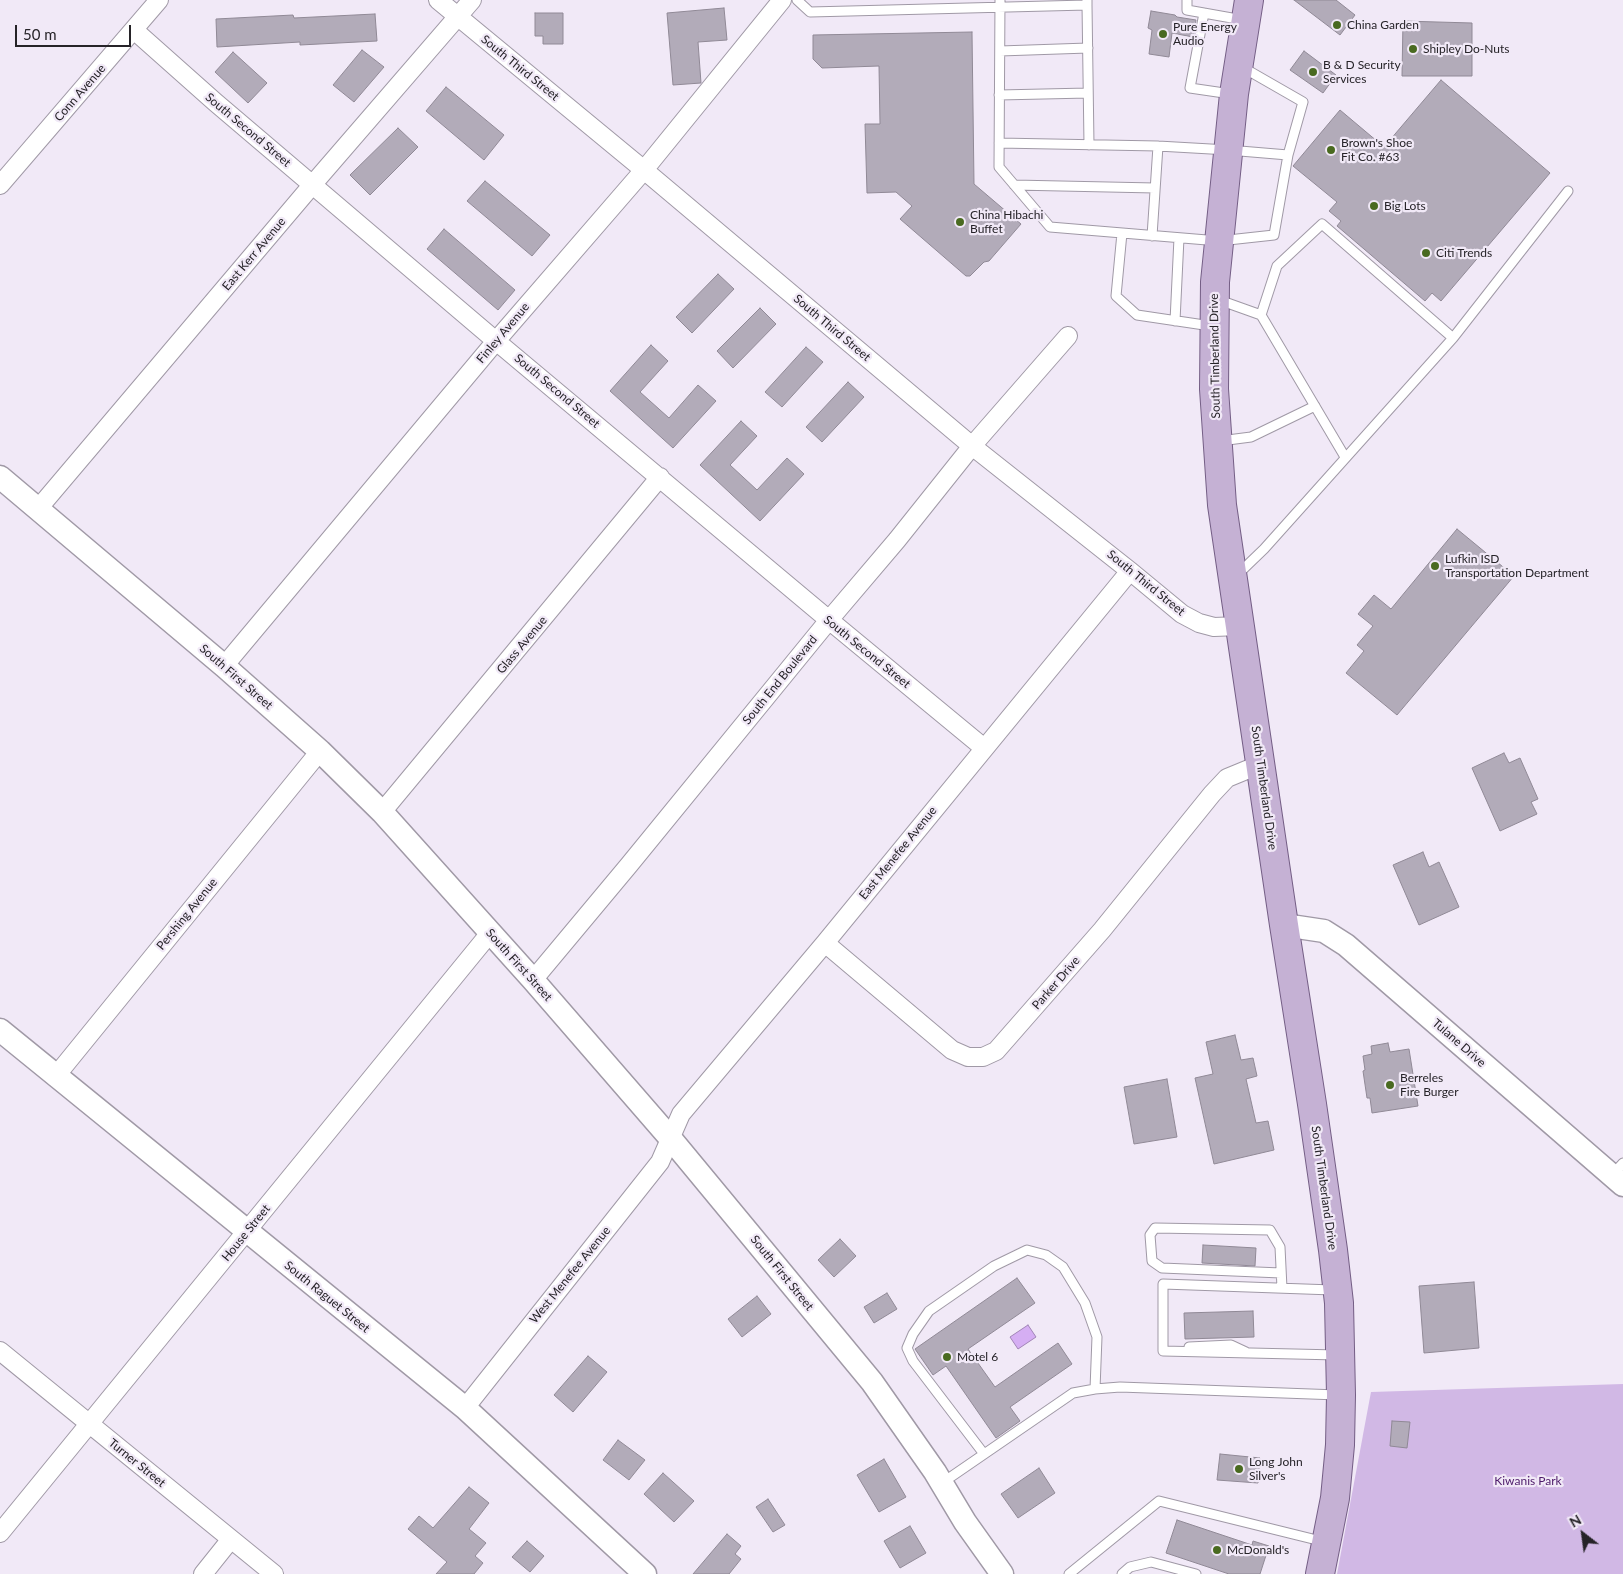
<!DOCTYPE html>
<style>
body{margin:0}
#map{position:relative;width:1623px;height:1574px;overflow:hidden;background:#f1e9f7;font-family:Lato,sans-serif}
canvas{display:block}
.north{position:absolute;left:1558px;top:1509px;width:50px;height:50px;-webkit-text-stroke:4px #f1e9f7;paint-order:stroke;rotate:330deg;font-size:14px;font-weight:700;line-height:20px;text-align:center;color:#262328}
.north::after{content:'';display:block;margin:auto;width:18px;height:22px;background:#262328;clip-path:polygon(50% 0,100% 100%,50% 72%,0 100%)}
.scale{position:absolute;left:15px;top:25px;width:116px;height:22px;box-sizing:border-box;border:2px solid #262328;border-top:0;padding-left:6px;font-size:15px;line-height:18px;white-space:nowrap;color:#262328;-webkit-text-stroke:4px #f1e9f7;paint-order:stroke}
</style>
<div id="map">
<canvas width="1623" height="1574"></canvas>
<div class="north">N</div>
<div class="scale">50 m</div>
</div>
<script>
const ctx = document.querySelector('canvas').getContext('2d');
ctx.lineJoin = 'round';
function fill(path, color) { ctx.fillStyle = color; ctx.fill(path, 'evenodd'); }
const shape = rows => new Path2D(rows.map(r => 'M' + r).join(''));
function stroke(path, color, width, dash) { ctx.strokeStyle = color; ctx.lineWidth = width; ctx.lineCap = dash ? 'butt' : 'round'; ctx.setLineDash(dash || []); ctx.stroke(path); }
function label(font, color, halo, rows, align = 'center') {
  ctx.font = font + ' Lato,sans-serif'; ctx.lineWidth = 4.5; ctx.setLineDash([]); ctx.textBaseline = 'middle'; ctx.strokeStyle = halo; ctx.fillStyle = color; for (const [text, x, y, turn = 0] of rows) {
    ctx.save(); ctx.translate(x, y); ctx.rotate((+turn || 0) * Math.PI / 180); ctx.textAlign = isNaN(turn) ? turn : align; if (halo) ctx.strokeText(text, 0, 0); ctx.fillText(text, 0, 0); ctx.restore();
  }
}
fill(shape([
 [1623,1384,1623,1574,1337,1574,1371,1392]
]), '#d1b8e5');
const water = shape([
 [1028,1325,1036,1337,1018,1349,1010,1337,1028,1325]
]);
fill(water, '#d5aef3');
stroke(water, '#a084b6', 1);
const building = shape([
 [1294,0,1336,0,1355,15,1340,35,1294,0],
 [724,8,727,40,698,42,701,83,673,85,667,13,724,8],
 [1151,11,1175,15,1177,17,1196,20,1193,37,1172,33,1169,57,1149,54,1152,30,1148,28,1151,11],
 [535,13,563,13,563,44,543,44,543,36,535,36,535,13],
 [375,14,377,41,300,45,300,42,217,47,216,19,293,15,294,18,375,14],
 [1403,21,1472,23,1472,76,1402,76,1403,21],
 [972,32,974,184,1021,224,989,261,984,262,970,276,966,276,900,219,912,206,896,192,867,193,865,124,880,124,879,66,822,68,813,59,813,35,972,32],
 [362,50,384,67,354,102,333,85,362,50],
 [1304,51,1336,75,1323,93,1290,70,1304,51],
 [233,52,267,83,248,103,215,72,233,52],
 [1441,80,1550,173,1441,301,1432,293,1425,301,1337,226,1341,221,1329,211,1337,202,1293,166,1340,110,1384,147,1441,80],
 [446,87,504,135,484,160,426,111,446,87],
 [398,128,418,147,370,195,350,175,398,128],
 [485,181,550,235,532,256,467,201,485,181],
 [444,229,515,290,498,310,427,249,444,229],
 [718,274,734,289,692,333,676,317,718,274],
 [760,308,776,324,733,368,717,351,760,308],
 [651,345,668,361,640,392,669,418,698,385,716,401,673,448,610,391,651,345],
 [806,347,823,362,782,407,765,392,806,347],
 [848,382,864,397,822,442,806,427,848,382],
 [741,421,757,436,730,465,757,490,787,458,804,474,760,521,700,465,741,421],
 [1457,529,1514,576,1397,715,1346,673,1364,651,1357,645,1373,626,1358,614,1374,595,1391,609,1457,529],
 [1504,753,1509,763,1520,758,1538,799,1531,802,1537,814,1500,831,1472,768,1504,753],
 [1423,852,1429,867,1439,862,1459,907,1419,925,1393,865,1423,852],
 [1235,1035,1241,1060,1253,1058,1257,1076,1246,1079,1256,1123,1268,1121,1274,1150,1214,1164,1195,1078,1213,1074,1206,1042,1235,1035],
 [1388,1043,1390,1052,1409,1049,1418,1106,1372,1113,1370,1098,1367,1098,1363,1071,1365,1070,1363,1056,1372,1054,1371,1046,1388,1043],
 [1167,1079,1177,1137,1134,1144,1124,1087,1167,1079],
 [840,1239,856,1256,834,1277,818,1260,840,1239],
 [1203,1245,1256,1248,1255,1266,1202,1263,1203,1245],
 [1017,1278,1035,1303,968,1349,995,1387,1058,1343,1072,1364,1010,1407,1020,1421,996,1438,946,1366,933,1375,915,1349,1017,1278],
 [1474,1282,1479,1348,1424,1353,1419,1286,1474,1282],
 [887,1293,897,1309,874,1323,864,1307,887,1293],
 [757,1296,771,1314,742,1337,728,1319,757,1296],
 [1253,1311,1254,1337,1185,1339,1184,1313,1253,1311],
 [588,1356,607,1372,573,1412,554,1395,588,1356],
 [1392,1421,1410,1422,1407,1448,1390,1446,1392,1421],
 [618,1440,645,1460,629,1480,603,1460,618,1440],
 [1220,1454,1260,1458,1258,1483,1217,1480,1220,1454],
 [884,1459,906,1497,879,1512,857,1475,884,1459],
 [1039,1468,1055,1493,1018,1518,1001,1494,1039,1468],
 [663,1473,694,1501,674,1522,644,1494,663,1473],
 [469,1487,489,1503,469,1529,486,1543,475,1556,483,1563,474,1574,436,1574,447,1562,408,1529,419,1516,433,1528,469,1487],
 [768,1499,785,1525,773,1532,756,1507,768,1499],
 [1177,1520,1252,1545,1253,1541,1269,1546,1260,1574,1229,1574,1166,1553,1177,1520],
 [910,1526,926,1553,900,1568,884,1541,910,1526],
 [727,1534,741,1546,735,1554,741,1559,729,1574,693,1574,727,1534],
 [527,1541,544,1556,530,1572,512,1557,527,1541]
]);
fill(building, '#b2abb9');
stroke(building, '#908996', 1);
const service = shape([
 [797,0,810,12,1087,5,1087,0],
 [1000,0,999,167,1050,227,1219,241,1274,235,1288,155,1303,102,1242,67],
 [1187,0,1187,10,1243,20],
 [1087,5,1089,145],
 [1204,13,1190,88,1231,94],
 [1000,51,1088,48],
 [999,95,1088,93],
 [999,143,1158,146,1228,150,1288,155],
 [1014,185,1155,188],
 [1122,233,1116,296,1137,315,1211,326],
 [1152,236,1158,146],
 [1219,300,1261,315,1277,266,1322,224,1453,338,1264,549,1237,575],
 [1261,315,1345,457],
 [1175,321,1179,238],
 [1453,338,1568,191],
 [1220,441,1251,437,1315,406],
 [1612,1175,1623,1163],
 [1281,1273,1162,1268,1152,1261,1150,1235,1155,1228,1270,1230,1280,1247,1282,1288],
 [1333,1290,1163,1284,1163,1351,1338,1355],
 [1189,1347,1231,1345,1246,1352],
 [984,1454,913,1361,907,1348,913,1334,929,1311,994,1266,1027,1250,1046,1255,1063,1267,1085,1303,1097,1337,1095,1389],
 [942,1483,1073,1393,1095,1389,1120,1387,1338,1395],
 [1069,1574,1159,1501,1325,1542],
 [1122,1574,1130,1567,1151,1562,1196,1574]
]);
const minor = shape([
 [438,0,644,170,972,446,1130,571,1182,614,1199,623,1214,627,1239,626],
 [134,30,215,102,496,341,829,620,984,748],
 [0,185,159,0],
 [37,510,313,184,472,0],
 [224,666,496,341,644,170,782,0],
 [382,812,660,477],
 [825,943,952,1050,968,1057,983,1057,996,1051,1102,930,1212,794,1227,778,1261,764],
 [533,980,629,865,829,620,897,540,972,446,1068,336],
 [55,1077,320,751],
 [0,1351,274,1574],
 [465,1408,660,1162,681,1114,825,943,1130,571],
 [0,1533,490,933],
 [203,1574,231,1539]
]);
const tertiary = shape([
 [0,477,224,666,320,751,382,812,533,980,671,1139,872,1382,935,1472,965,1522,1002,1574],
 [1284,925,1324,931,1346,945,1623,1185],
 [0,1030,465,1408,645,1574]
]);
const primary = shape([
 [1249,0,1234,94,1215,282,1214,389,1222,505,1284,925,1312,1104,1333,1250,1339,1303,1341,1395,1340,1445,1335,1498,1320,1574]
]);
stroke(service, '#a099a6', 11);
stroke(minor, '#a099a6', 20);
stroke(tertiary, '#a099a6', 25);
stroke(primary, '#745e85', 30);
stroke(service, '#fff', 9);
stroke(minor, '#fff', 18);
stroke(tertiary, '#fff', 22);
stroke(primary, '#c5b1d4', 28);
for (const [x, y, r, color] of [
 [1337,25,5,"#496a20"],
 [1163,34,5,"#496a20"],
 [1413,49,5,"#496a20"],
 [1313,72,5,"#496a20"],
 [1331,150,5,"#496a20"],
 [1374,206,5,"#496a20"],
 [960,222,5,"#496a20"],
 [1426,253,5,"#496a20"],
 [1435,566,5,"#496a20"],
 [1390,1085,5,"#496a20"],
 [947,1357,5,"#496a20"],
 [1239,1469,5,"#496a20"],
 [1217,1550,5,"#496a20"]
]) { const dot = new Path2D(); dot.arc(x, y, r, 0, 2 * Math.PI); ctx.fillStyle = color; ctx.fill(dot); stroke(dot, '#f1e9f7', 2); }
label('12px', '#262328', '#f1e9f7', [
 ["China Garden",1347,25],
 ["Pure Energy",1173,27],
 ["Audio",1173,41],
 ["Shipley Do-Nuts",1423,49],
 ["B & D Security",1323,65],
 ["Services",1323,79],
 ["Brown's Shoe",1341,143],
 ["Fit Co. #63",1341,157],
 ["Big Lots",1384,206],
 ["China Hibachi",970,215],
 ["Buffet",970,229],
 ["Citi Trends",1436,253],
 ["Lufkin ISD",1445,559],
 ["Transportation Department",1445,573],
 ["Berreles",1400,1078],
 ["Fire Burger",1400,1092],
 ["Motel 6",957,1357],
 ["Long John",1249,1462],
 ["Silver's",1249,1476],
 ["McDonald's",1227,1550]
], 'left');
label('12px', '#262328', '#f1e9f7', [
 ["South Third Street",520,68,39],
 ["Conn Avenue",80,93,-49],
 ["South Second Street",248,130,40],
 ["East Kerr Avenue",254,254,-50],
 ["South Third Street",832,328,40],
 ["Finley Avenue",503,333,-50],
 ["South Timberland Drive",1215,356,-91],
 ["South Second Street",557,391,40],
 ["South Third Street",1146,583,39],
 ["Glass Avenue",522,645,-50],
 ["South Second Street",867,652,39],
 ["South First Street",236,677,41],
 ["South End Boulevard",780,680,-51],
 ["South Timberland Drive",1264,788,82],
 ["East Menefee Avenue",898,853,-51],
 ["Pershing Avenue",187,914,-51],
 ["South First Street",519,965,48],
 ["Parker Drive",1056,983,-49],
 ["Tulane Drive",1459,1043,41],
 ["South Timberland Drive",1324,1188,82],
 ["House Street",246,1233,-51],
 ["South First Street",782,1273,51],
 ["West Menefee Avenue",570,1275,-51],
 ["South Raguet Street",327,1297,39],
 ["Turner Street",137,1463,39]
]);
label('12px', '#4d1b6a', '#f1e9f7', [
 ["Kiwanis Park",1528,1481]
]);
</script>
